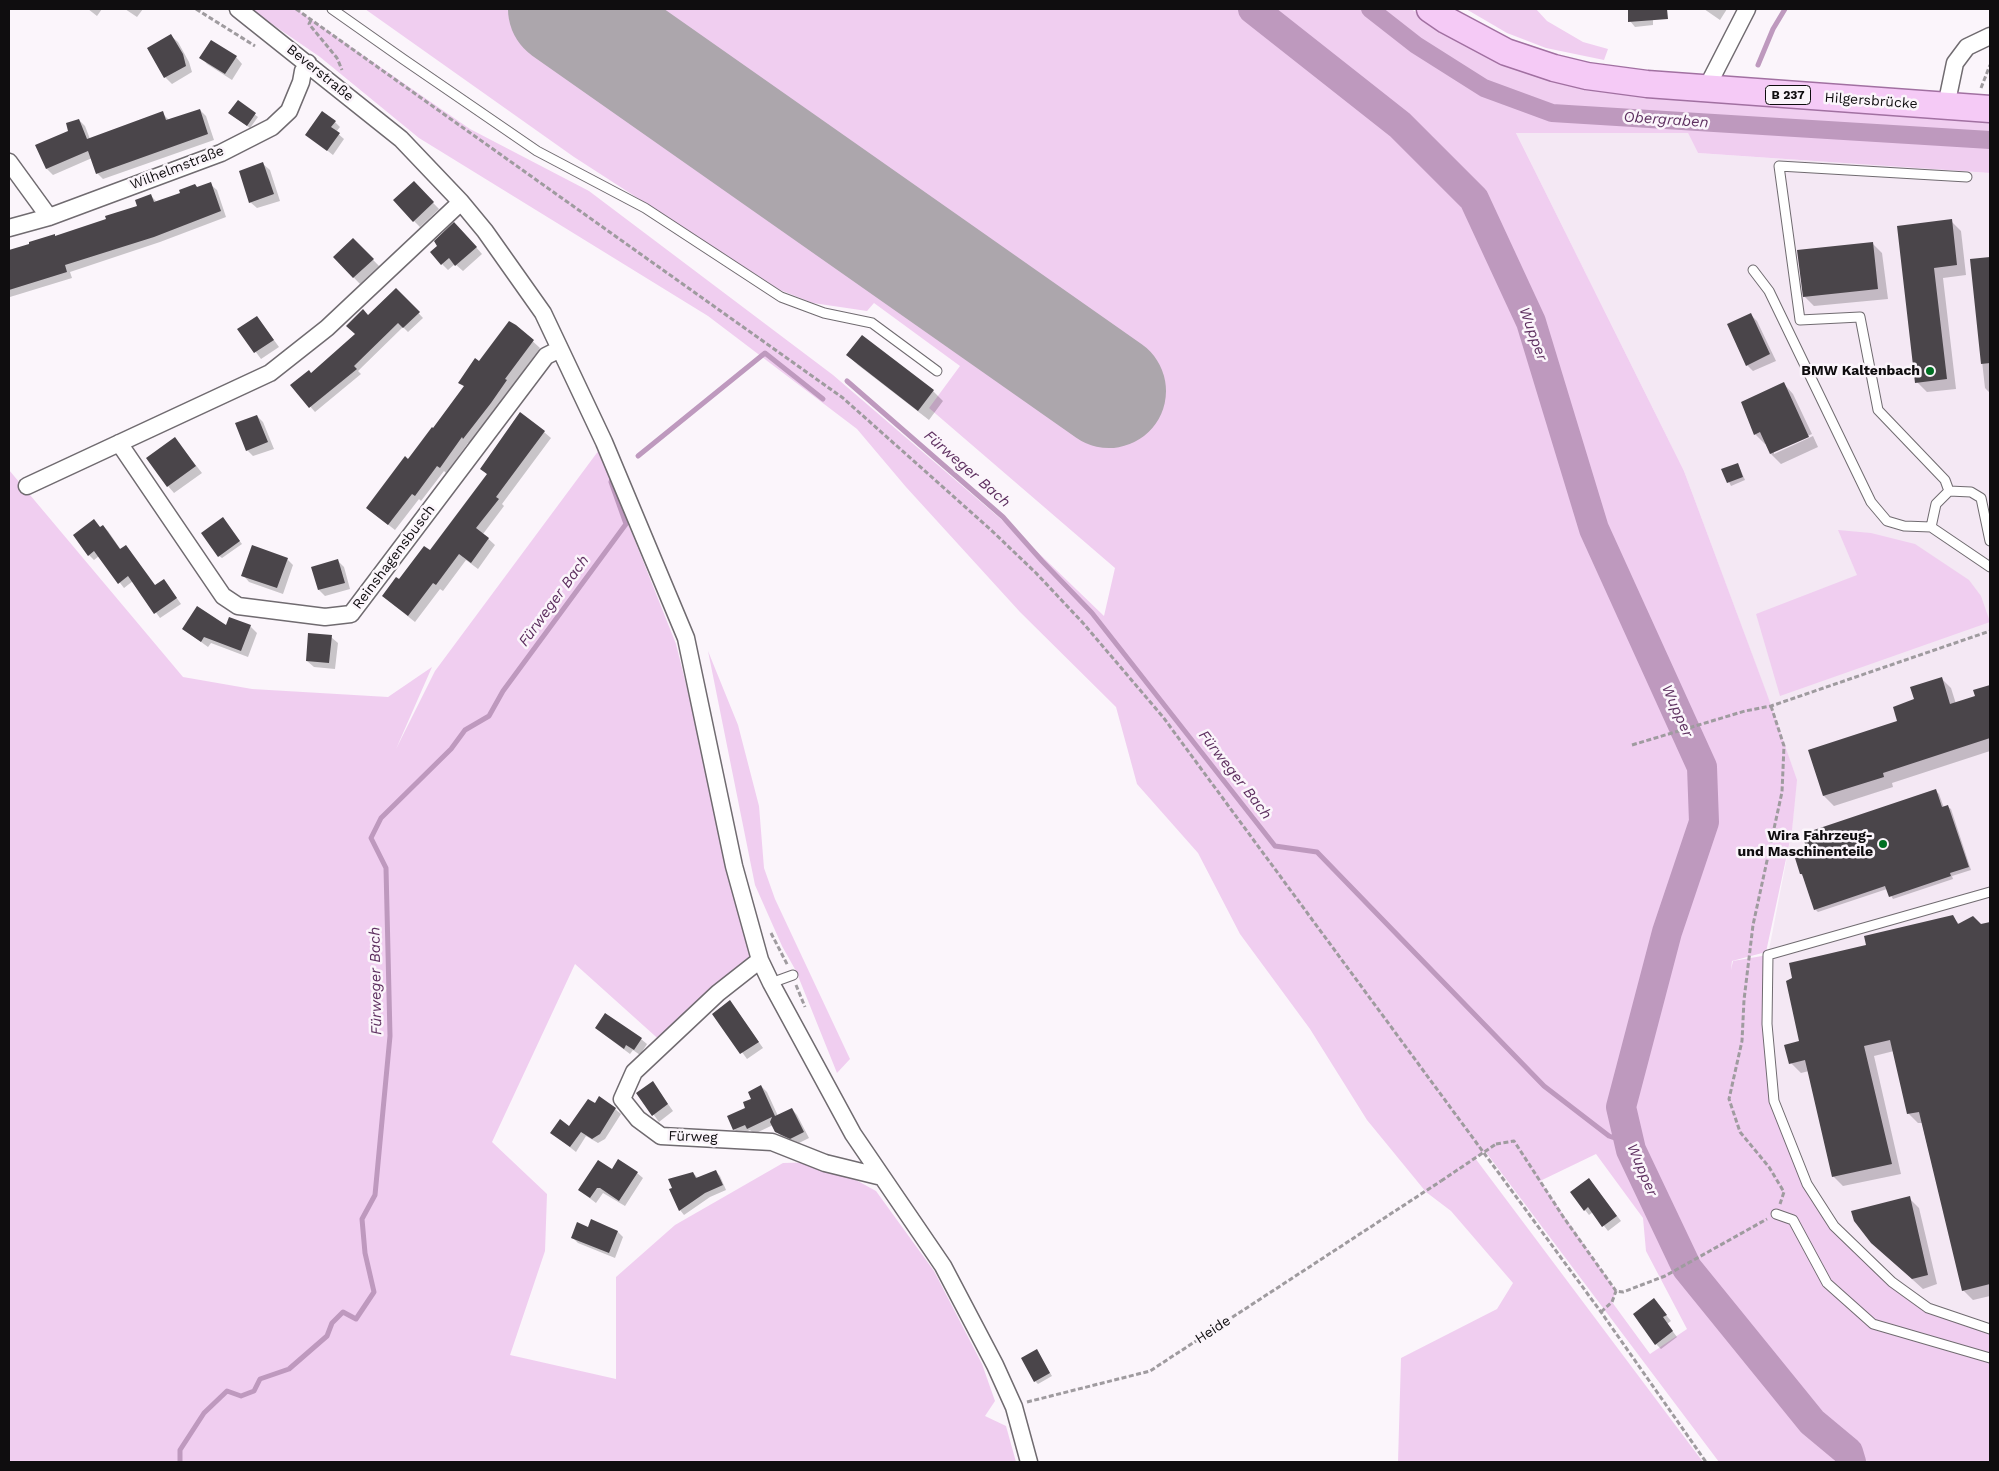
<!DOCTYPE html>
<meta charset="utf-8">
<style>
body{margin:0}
#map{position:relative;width:1999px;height:1471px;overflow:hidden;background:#fbf5fb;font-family:"Work Sans",sans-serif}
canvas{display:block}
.frame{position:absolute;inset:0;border:10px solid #0f0d0f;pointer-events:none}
</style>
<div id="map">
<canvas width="1999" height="1471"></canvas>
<div class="frame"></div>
</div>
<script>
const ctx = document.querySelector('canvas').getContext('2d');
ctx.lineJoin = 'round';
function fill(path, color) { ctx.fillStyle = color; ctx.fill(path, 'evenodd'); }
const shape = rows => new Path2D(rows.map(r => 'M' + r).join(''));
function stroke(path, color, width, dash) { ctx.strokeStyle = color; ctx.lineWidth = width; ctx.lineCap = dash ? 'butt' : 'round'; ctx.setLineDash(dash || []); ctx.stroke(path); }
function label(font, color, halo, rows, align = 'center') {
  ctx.font = font + ' "Work Sans",sans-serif'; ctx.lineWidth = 5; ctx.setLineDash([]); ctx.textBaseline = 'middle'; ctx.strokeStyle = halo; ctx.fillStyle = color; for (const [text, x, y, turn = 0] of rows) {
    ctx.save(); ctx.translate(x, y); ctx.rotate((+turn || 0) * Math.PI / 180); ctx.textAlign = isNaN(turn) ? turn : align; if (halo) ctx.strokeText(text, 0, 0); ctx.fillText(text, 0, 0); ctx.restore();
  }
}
fill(shape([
 [1516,133,1688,133,1698,153,1990,173,1990,1329,1928,1308,1834,1226,1807,1184,1774,1101,1768,955,1792,831,1796,780,1771,706,1684,471]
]), '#f4e8f4');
fill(shape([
 [250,9,296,9,470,129,589,191,833,375,1023,538,1104,616,1115,568,929,408,960,366,874,303,867,311,813,303,780,290,574,157,365,9,1411,9,1495,59,1990,119,1990,173,1698,153,1688,133,1516,133,1684,471,1767,694,1797,780,1792,831,1766,952,1732,961,1731,970,1733,961,1768,955,1774,1101,1807,1184,1834,1226,1928,1308,1990,1329,1990,1462,1719,1462,1485,1151,1475,1158,1703,1462,1398,1462,1401,1358,1497,1309,1513,1283,1451,1211,1426,1192,1367,1120,1310,1029,1240,934,1198,853,1137,784,1116,707,1020,612,906,487,857,429,708,316,419,138,320,57],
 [1596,1154,1643,1218,1646,1251,1687,1329,1650,1354,1612,1302,1616,1291,1540,1181],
 [1466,9,1536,9,1547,21,1583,42,1608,49,1604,60,1546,48,1507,33],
 [599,450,676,644,739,897,751,958,664,1044,575,964,492,1142,547,1194,545,1251,510,1355,616,1379,616,1277,675,1225,783,1163,823,1162,876,1191,934,1271,982,1364,995,1401,985,1416,1006,1426,1016,1462,9,1462,9,470,183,677,252,689,388,697,432,667,396,749,435,671],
 [1838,530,1871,533,1915,544,1969,580,1981,596,1990,622,1780,696,1756,614,1857,575],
 [708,651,738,725,759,806,764,868,775,899,850,1059,837,1073,796,971,782,946,755,885]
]), '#f0cef0');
fill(shape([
 [88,9,102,9,97,16],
 [125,9,143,9,137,17],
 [1629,9,1667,9,1667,18,1653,19,1653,25,1635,27,1630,21],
 [1704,9,1727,9,1720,20],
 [171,36,178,42,189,62,192,72,172,84,165,77],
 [212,41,236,57,242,64,232,80,207,64,201,57],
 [238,102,258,117,250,128,233,116],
 [200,110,206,116,214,140,103,179,97,173,92,158,53,175,47,169,37,146,70,131,79,120,85,126,90,139,162,113,169,120],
 [335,122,340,127,336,132,344,139,333,155,307,135],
 [263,164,270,170,280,201,257,208,250,202],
 [414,183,439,209,420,227,414,221],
 [210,184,217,190,226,217,160,242,70,272,72,278,10,297,9,296,9,252,108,220,138,207,151,196,157,202],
 [1951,221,1961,231,1966,275,1943,278,1956,389,1927,392,1917,382,1898,227],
 [461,230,482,254,463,271,455,264,448,270,442,264],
 [353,239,379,266,360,284,334,257],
 [1872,243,1882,253,1888,299,1814,306,1804,296],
 [1990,259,1990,393,1985,388,1971,261],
 [396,289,423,318,408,332,403,327,358,371,361,374,315,412,292,386,311,375,357,334,368,316],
 [1750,314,1757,321,1776,361,1753,371,1747,365],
 [257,317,279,347,261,359,239,329],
 [516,326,540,348,470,444,468,443,446,473,444,471,421,501,419,499,395,530,367,508,433,429,465,387,460,382],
 [862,336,933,391,943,401,929,420,858,365,848,355],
 [1784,384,1793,394,1812,434,1774,451,1774,454,1813,436,1818,447,1781,464,1771,454,1767,443,1765,444,1755,434],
 [257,416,263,422,274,449,253,456,247,450],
 [544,432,551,438,502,504,504,506,483,534,495,545,478,569,466,560,443,591,440,589,415,622,390,602,383,596,430,552,488,475,482,469],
 [175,439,202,473,174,493,168,486],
 [1738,464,1745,480,1731,486,1723,470],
 [94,521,101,528,103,526,108,531,121,550,155,586,164,580,181,604,160,618,133,581,124,588,99,556,94,560,89,555],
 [225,522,242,544,222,558,219,556],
 [287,559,293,565,283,594,249,582,243,575],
 [338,561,344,567,350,589,325,596,319,590],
 [250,626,257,633,248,657,211,643,208,647,183,629],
 [331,637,338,643,335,669,314,667,307,661],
 [1941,678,1951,688,1956,704,1976,697,1974,691,1990,686,1990,751,1892,783,1893,787,1834,806,1824,796,1810,751,1899,722,1916,700],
 [1936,791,1939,794,1944,808,1948,807,1951,809,1971,870,1952,876,1953,879,1893,899,1887,889,1818,912,1815,909,1804,877,1801,874,1810,855],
 [1952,917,1960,925,1981,926,1990,923,1990,1296,1973,1300,1963,1290,1922,1123,1918,1123,1908,1113,1894,1051,1874,1056,1901,1174,1843,1186,1833,1176,1809,1071,1801,1073,1791,1063,1801,1042,1868,946],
 [730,1001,763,1048,747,1059,714,1014],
 [602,1033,641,1039,647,1044,640,1055,633,1050,630,1054],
 [653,1083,673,1111,659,1122,638,1093],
 [761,1086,767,1092,778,1116,792,1109,797,1115,809,1138,797,1144,782,1138,773,1125,754,1134,750,1130,740,1135,734,1129],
 [595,1105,615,1109,621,1114,605,1139,598,1143,586,1136,576,1152,552,1133,570,1127],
 [613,1170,637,1173,643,1178,625,1206,603,1193,596,1203,579,1190],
 [716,1172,720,1176,726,1190,710,1197,684,1215,680,1210,693,1173,698,1178],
 [1589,1179,1621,1221,1608,1231,1593,1212,1589,1215,1585,1210],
 [1909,1198,1919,1208,1937,1284,1923,1289,1883,1253],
 [589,1228,618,1232,623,1237,615,1258,578,1243,572,1237],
 [1654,1300,1671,1321,1667,1324,1677,1337,1661,1349,1656,1344],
 [1037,1351,1052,1376,1038,1384,1035,1381]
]), '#0003');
stroke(shape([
 [1758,65,1773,29,1785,9],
 [847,381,1003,517,1042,561,1092,613,1275,846,1317,852,1544,1086,1609,1136,1629,1143],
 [638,456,765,353,823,399],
 [180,1462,180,1450,204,1413,227,1391,241,1396,254,1391,260,1379,289,1369,327,1336,332,1323,343,1312,356,1319,374,1292,365,1253,362,1219,375,1195,390,1036,386,868,371,838,381,818,451,749,465,730,489,716,503,691,626,524,611,482,613,477]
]), '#be99be', 5);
stroke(shape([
 [1370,9,1416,45,1484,88,1552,113,1990,140]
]), '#be99be', 18);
stroke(shape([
 [1253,9,1400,125,1474,199,1531,322,1594,529,1702,767,1704,822,1667,932,1621,1107,1631,1150,1687,1268,1812,1422,1848,1452,1851,1462]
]), '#be99be', 30);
stroke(shape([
 [565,9,1109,391]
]), '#aca6ac', 114);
fill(shape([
 [1628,9,1667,9,1668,19,1628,22],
 [171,34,183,54,186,66,164,78,147,48],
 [211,40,237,56,225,74,199,58],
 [238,100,256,113,247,126,228,113],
 [200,109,208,134,96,174,88,151,46,169,35,145,68,131,66,123,79,119,87,139,163,111,166,120],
 [322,111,336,121,331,127,340,133,327,151,305,135],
 [263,162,274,194,249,203,239,171],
 [414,181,434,202,413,222,393,200],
 [211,182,221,211,154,237,65,265,67,272,9,290,9,250,29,244,29,242,55,234,55,236,106,219,105,216,137,206,135,200,151,194,154,202,180,193,179,190,195,184,197,187],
 [1952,219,1957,265,1934,268,1947,379,1915,383,1897,226],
 [454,222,477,247,455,266,449,258,441,265,430,252,437,246,434,241],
 [353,238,374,259,353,278,333,257],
 [1873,242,1878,289,1803,297,1797,250],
 [1990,257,1990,363,1981,364,1970,259],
 [396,288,420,312,403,328,398,323,354,366,357,369,309,408,290,385,309,370,311,373,355,334,346,326,363,309,368,315],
 [1751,313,1770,354,1746,366,1727,324],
 [257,316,274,340,254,353,237,329],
 [509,321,516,325,534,340,505,379,507,380,491,403,463,439,462,437,440,468,437,466,415,496,412,494,388,525,366,508,405,456,408,459,432,427,433,428,464,386,458,383,475,358,479,361],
 [862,335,934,390,918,411,846,355],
 [1784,382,1809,437,1770,454,1760,432,1754,435,1741,402],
 [520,412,545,431,496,497,499,499,476,528,489,538,471,563,459,554,436,585,433,583,408,616,382,596,396,577,399,579,424,546,430,550,487,474,480,469],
 [257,415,268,442,246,451,235,423],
 [175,437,196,466,167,487,146,458],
 [1738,463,1743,477,1727,483,1721,469],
 [223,517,240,541,218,557,201,533],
 [94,519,100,527,103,525,120,549,126,545,155,585,164,579,177,598,154,614,128,576,118,584,94,551,88,556,73,535],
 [252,545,288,558,277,588,241,576],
 [338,559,345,583,318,590,311,567],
 [197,606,226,625,229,617,251,625,241,651,204,637,201,642,182,629],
 [308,633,332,635,329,663,306,661],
 [1942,677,1950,704,1975,696,1973,690,1990,685,1990,738,1883,773,1884,777,1823,796,1808,750,1897,721,1893,707,1914,699,1910,687],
 [1936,789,1942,807,1948,805,1969,867,1950,873,1951,876,1889,897,1885,886,1814,910,1802,874,1800,874,1795,858,1808,854,1802,834],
 [1953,915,1958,924,1973,916,1981,924,1990,922,1990,1284,1962,1291,1919,1112,1907,1114,1890,1040,1864,1046,1892,1164,1832,1177,1805,1060,1789,1064,1784,1045,1799,1041,1786,981,1792,978,1789,963,1866,945,1864,936],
 [730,1000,759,1042,740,1054,712,1014],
 [605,1013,642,1038,634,1050,626,1045,624,1049,595,1028],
 [653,1081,668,1104,652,1116,636,1093],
 [761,1085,775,1116,792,1108,804,1132,790,1139,775,1132,770,1122,772,1117,747,1129,745,1125,733,1130,727,1116,745,1108,743,1102,751,1099,748,1092],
 [599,1096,616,1108,600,1134,592,1139,581,1132,570,1147,550,1133,560,1119,569,1126,588,1099,595,1103],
 [618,1159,638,1172,619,1201,600,1188,597,1188,590,1198,578,1190,598,1160,612,1169],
 [716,1170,723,1185,705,1193,679,1211,669,1189,672,1188,668,1179,693,1172,696,1178],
 [1589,1178,1617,1216,1602,1227,1588,1207,1584,1211,1570,1192],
 [1910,1196,1928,1275,1912,1279,1871,1243,1854,1221,1851,1211],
 [591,1219,618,1231,609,1253,571,1238,577,1222,588,1227],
 [1654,1298,1667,1315,1663,1317,1673,1331,1655,1345,1633,1314],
 [1037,1349,1050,1373,1034,1382,1021,1358]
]), '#4a454a');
const lane = shape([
 [332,9,403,59,537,151,645,208,781,297,824,313,872,323,937,371],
 [1753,270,1769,291,1871,502,1887,521,1904,526,1931,527],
 [1949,491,1945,480,1878,410,1860,317,1800,320,1779,166,1967,177],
 [1990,541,1981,498,1971,492,1949,491,1936,504,1931,527,1990,567],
 [1990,892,1768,955,1767,1024,1774,1101,1807,1184,1834,1226,1892,1282,1928,1308,1990,1329],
 [771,983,793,975],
 [1776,1214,1793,1220,1827,1283,1873,1324,1990,1358]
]);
const street = shape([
 [238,9,401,139,461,202,485,231,543,313,604,442,686,638,734,866,760,960,771,983,853,1134,943,1266,995,1365,1014,1407,1029,1462],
 [1706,89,1747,9],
 [1946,106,1955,63,1967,47,1990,36],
 [9,162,49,217],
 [9,228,49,217,221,153,272,127,289,111,301,82,303,71,308,63],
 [119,443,223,596,238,606,325,617,351,614,546,356,560,349],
 [27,486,270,373,327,328,461,202],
 [760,960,718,993,634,1072,622,1099,638,1119,661,1136,772,1142,825,1163,882,1177]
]);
const primary = shape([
 [1430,9,1446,20,1506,52,1554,68,1587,76,1647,84,1990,109]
]);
stroke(lane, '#706b70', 11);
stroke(street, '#706b70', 19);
stroke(primary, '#a170a1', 29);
stroke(shape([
 [196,9,255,46],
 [296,9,843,398,990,529,1036,573,1083,623,1163,717,1601,1312,1706,1462],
 [311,20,309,24,337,58,342,70],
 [1981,88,1990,65],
 [1771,706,1784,746,1782,792,1753,925,1744,1000,1742,1041,1729,1099,1740,1132,1769,1167,1784,1192,1780,1204],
 [1632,745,1745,711,1771,706,1990,631],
 [771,933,788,966],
 [796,985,805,1007],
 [1496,1144,1514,1141,1564,1218,1616,1291,1623,1292,1665,1276,1767,1219],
 [1601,1312,1612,1302,1616,1291],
 [1027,1402,1150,1371,1441,1181]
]), '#9f9b9f', 3, [5, 2.5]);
stroke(lane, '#fff', 9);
stroke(street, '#fff', 16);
stroke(primary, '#f5caf6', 26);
stroke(shape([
 [1441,1181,1496,1144]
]), '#9f9b9f', 3, [5, 2.5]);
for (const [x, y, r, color] of [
 [1930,371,5,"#007023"],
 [1883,844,5,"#007023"]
]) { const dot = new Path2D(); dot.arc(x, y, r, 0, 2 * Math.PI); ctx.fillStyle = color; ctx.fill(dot); stroke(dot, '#fbf5fb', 2); }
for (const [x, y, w] of [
 [1788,95,45]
]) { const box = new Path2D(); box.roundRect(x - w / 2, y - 9.5, w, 19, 4); ctx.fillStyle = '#fbf5fb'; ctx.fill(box); stroke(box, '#0f0d0f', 1); }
label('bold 12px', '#0f0d0f', null, [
 ["B 237",1788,95]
]);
label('14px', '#0f0d0f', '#fbf5fb', [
 ["Beverstraße",320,73,39],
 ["Hilgersbrücke",1871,101,4],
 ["Wilhelmstraße",177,168,-21],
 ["Reinshagensbusch",394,557,-53],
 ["Fürweg",693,1137,2],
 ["Heide",1213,1330,-33]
]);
label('bold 14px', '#0f0d0f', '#fbf5fb', [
 ["BMW Kaltenbach",1920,371],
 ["Wira Fahrzeug-",1873,836],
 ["und Maschinenteile",1873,852]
], 'right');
label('italic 15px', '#5e3060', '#fbf5fb', [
 ["Obergraben",1666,120,4],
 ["Wupper",1533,334,70],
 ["Fürweger Bach",967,469,41],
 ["Fürweger Bach",554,601,-54],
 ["Wupper",1677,711,66],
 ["Fürweger Bach",1235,775,52],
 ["Fürweger Bach",376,981,-91],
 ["Wupper",1642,1170,67]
]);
</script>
